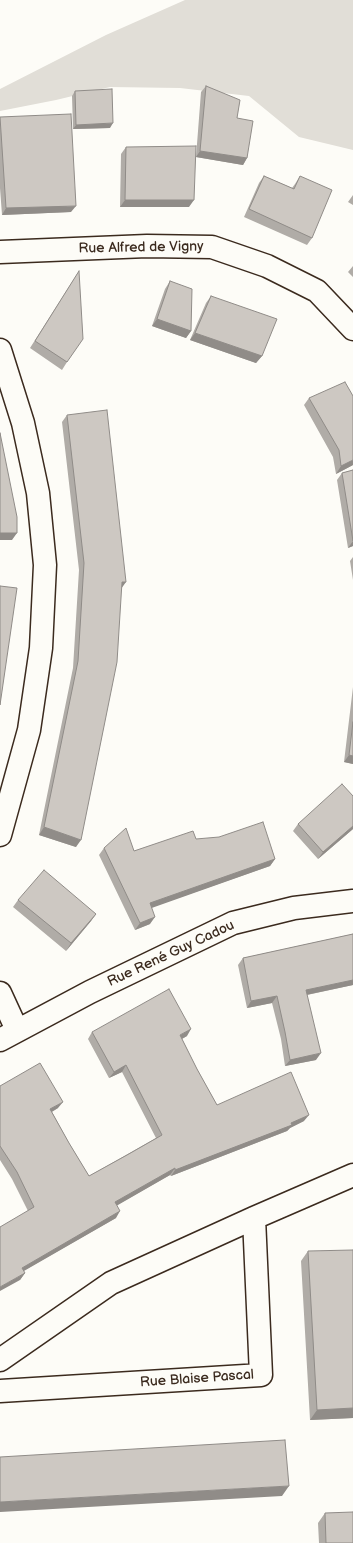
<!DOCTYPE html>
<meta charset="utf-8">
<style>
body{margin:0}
canvas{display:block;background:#fdfcf7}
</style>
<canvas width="353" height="1543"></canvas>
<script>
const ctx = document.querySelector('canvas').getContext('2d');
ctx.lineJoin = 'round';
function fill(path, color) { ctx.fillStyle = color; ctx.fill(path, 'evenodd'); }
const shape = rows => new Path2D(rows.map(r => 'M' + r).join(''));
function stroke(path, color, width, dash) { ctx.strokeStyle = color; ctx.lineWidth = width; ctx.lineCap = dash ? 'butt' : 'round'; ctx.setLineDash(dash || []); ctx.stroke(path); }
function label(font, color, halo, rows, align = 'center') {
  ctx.font = font + ' "Balsamiq Sans",sans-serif'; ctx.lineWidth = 3.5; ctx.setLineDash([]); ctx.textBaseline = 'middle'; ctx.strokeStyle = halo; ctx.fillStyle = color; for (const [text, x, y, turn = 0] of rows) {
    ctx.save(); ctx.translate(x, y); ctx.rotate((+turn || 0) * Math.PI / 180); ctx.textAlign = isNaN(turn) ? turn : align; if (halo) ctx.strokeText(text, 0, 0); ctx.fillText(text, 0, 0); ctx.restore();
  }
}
fill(shape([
 [185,0,353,0,353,150,299,137,249,96,180,88,110,87,56,100,0,111,0,89,106,35]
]), '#e1ded7');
const street = shape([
 [0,252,147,246,212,247,267,266,317,291,353,329],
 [0,350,23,423,38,493,45,565,41,648,29,730,0,835],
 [0,993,17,1030],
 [0,1040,90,992,233,923,294,908,353,901],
 [0,1360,111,1283,254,1218,353,1175],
 [0,1391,261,1375,254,1218]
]);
stroke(street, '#3b2a1e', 25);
stroke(street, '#fdfcf7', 22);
fill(shape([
 [206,86,247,158,243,165,196,157,201,92],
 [75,91,110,128,73,129,72,96],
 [0,117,71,212,2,215,0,188],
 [126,147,189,207,120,207,121,154],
 [264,176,292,188,295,184,300,176,312,238,307,245,244,217,259,183],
 [353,195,353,205,348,202],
 [353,266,353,277,348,272],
 [79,271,67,362,62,370,30,348],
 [170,281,191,331,186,338,152,326,165,289],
 [211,296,262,356,256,363,190,340,206,303],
 [309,398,353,465,336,474,333,457,304,405],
 [67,415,121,589,76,847,39,835,73,668,79,570,62,422],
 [353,470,353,546,348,548,337,480,342,473],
 [353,557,353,580,350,561],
 [353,687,353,764,344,762],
 [353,796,353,829,318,859,293,831,298,824],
 [196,839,275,859,270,866,152,907,150,924,135,930,99,855,104,848,134,851],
 [18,900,96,914,91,921,66,951,13,907],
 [353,934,353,985,307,995,316,1060,285,1066,281,1039,272,1003,247,1008,238,965,243,958],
 [92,1032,187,1036,182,1039,197,1069,217,1105,304,1121,290,1128,287,1131,171,1176,170,1175,117,1205,116,1218,23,1271,25,1273,20,1280,28,1211,12,1179,0,1160,0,1086,58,1108,52,1112,69,1143,89,1176,156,1138,122,1072,109,1078,88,1039],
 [308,1251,353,1418,310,1420,301,1261],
 [325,1513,353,1543,319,1543,318,1523]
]), '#b0aca7');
fill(shape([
 [113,123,110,128,73,129,76,125],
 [200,151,247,158,243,165,196,157],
 [125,200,194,200,189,207,120,207],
 [76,206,71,212,2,215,6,208],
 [157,319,191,331,186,338,152,326],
 [195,333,262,356,256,363,190,340],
 [353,460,353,465,336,474,341,466],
 [0,533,17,533,12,540,0,540],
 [353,540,353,546,348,548,353,541],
 [122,582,126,582,121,589],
 [349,755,353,756,353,764,344,762],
 [353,826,353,829,318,859,323,852],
 [44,827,81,840,76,847,39,835],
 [275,859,270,866,146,910,150,903],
 [96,914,91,921,66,951,71,943],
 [155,917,150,924,135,930,140,923],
 [353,980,353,985,301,996,306,990],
 [277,996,272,1003,247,1008,251,1001],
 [191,1029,187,1036,176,1042,180,1035],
 [321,1053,316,1060,285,1066,290,1060],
 [126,1065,122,1072,109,1078,114,1072],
 [63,1102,58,1108,46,1115,50,1109],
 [309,1115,304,1121,290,1128,287,1131,171,1176,175,1170],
 [175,1168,170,1175,111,1209,115,1202],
 [120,1211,116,1218,17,1275,22,1268],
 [25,1273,20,1280,0,1291,0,1287],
 [353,1408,353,1418,310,1420,317,1410],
 [289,1486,282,1496,0,1512,0,1502]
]), '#908c88');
const building = shape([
 [206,86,240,100,237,118,253,121,247,158,200,151,206,86],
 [112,89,113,123,76,125,75,91,112,89],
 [71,114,76,206,6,208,0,117,71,114],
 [196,146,194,200,125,200,126,147,196,146],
 [264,176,294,189,300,176,332,190,312,238,249,209,264,176],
 [79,271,83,339,67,362,35,341,79,271],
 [170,281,192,289,191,331,157,319,170,281],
 [211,296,277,319,262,356,195,333,211,296],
 [345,382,353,396,353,460,341,466,339,450,309,398,345,382],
 [107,410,126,582,122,582,117,662,81,840,44,827,78,661,84,563,67,415,107,410],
 [0,433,17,517,17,533,0,533,0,433],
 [353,470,353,541,342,473,353,470],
 [0,586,17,588,0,705,0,586],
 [353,722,353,756,349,755,353,722],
 [342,784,353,796,353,826,323,852,298,824,342,784],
 [263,822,275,859,150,903,155,917,140,923,104,848,126,828,134,851,193,831,196,839,219,837,263,822],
 [44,870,96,914,71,943,18,900,44,870],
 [353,934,353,980,306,990,321,1053,290,1060,285,1032,277,996,251,1001,243,958,353,934],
 [169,989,191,1029,180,1035,197,1069,217,1105,291,1072,309,1115,291,1123,292,1125,175,1170,175,1168,115,1202,120,1211,22,1268,25,1273,0,1287,0,1227,34,1207,17,1172,0,1146,0,1086,40,1063,63,1102,50,1109,69,1143,89,1176,127,1155,162,1135,126,1065,114,1072,92,1032,169,989],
 [353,1250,353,1408,317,1410,308,1251,353,1250],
 [285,1440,289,1486,0,1502,0,1457,285,1440],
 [353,1512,353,1543,326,1543,325,1513,353,1512]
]);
fill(building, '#cdc8c2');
stroke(building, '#908c88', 1);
label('14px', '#3b2a1e', '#fdfcf7', [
 ["Rue Alfred de Vigny",141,248,-1],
 ["Rue René Guy Cadou",171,954,-25],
 ["Rue Blaise Pascal",197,1379,-4]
]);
</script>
